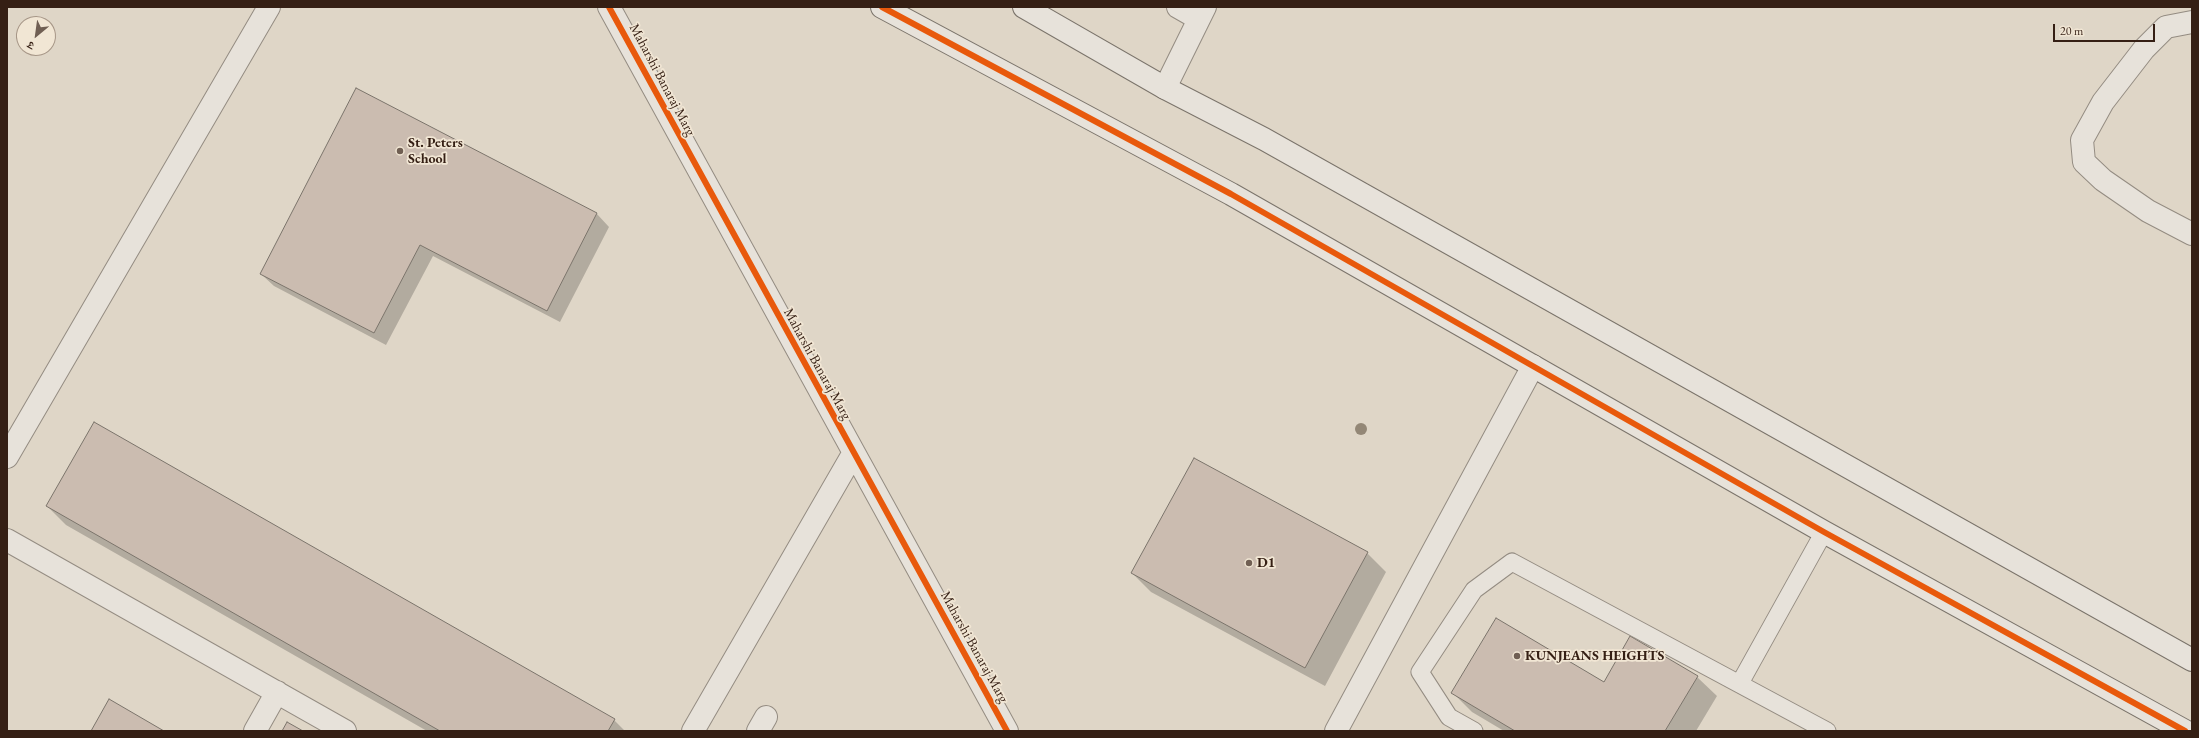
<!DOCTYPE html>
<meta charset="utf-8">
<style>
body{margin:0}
#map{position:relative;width:2199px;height:738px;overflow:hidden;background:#dfd6c7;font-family:"EB Garamond","Noto Serif Devanagari",serif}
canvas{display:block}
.frame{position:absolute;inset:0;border:8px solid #351f14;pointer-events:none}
.north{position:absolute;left:16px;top:16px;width:40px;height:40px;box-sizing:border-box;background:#f1e6d4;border:1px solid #a69687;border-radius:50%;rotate:209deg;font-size:11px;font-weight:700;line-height:16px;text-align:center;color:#351f14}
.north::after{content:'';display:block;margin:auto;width:14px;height:18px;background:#705f53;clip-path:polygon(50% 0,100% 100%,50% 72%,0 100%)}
.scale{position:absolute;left:2053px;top:24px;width:102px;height:18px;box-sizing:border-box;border:2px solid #351f14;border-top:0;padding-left:5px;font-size:12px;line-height:14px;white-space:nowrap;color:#351f14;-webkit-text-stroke:3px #f1e6d4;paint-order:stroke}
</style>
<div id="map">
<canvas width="2199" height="738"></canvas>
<div class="frame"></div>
<div class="north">उ</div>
<div class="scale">20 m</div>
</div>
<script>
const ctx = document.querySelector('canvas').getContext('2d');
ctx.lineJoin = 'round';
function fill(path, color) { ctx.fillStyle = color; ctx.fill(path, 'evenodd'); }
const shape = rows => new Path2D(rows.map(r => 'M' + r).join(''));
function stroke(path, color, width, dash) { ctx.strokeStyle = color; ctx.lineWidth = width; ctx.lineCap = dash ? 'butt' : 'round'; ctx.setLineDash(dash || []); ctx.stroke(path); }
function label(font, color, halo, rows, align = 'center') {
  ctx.font = font + ' "EB Garamond",serif'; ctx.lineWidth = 3.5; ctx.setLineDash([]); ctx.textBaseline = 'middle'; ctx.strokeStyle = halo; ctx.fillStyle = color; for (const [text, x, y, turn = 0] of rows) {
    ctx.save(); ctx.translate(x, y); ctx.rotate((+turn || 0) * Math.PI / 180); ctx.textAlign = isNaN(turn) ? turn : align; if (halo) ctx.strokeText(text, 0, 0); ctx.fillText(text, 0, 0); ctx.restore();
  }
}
fill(shape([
 [357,90,597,214,609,227,560,322,433,256,386,345,274,286,261,274],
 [47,506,614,720,625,731,427,731,66,525],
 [1367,553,1386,572,1325,686,1151,592,1132,573],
 [1697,677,1717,696,1696,731,1504,731,1472,712,1453,693]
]), '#0003');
const building = shape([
 [356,88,597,213,547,311,420,245,374,333,260,274,356,88],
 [94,422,615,719,608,731,440,731,46,506,94,422],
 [1194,458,1368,552,1305,668,1131,573,1194,458],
 [1496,618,1604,682,1630,636,1698,676,1665,731,1515,731,1451,693,1496,618],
 [109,699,164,731,91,731,109,699],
 [287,722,303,731,282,731,287,722]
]);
fill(building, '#cbbcb0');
stroke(building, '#7b746b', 1);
const lane = shape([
 [1740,683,1824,532],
 [1474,731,1449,717,1420,672,1474,590,1512,562,1827,731]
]);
const street = shape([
 [609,7,1007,731],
 [1178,7,1199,19],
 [2192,22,2166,27,2144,49,2103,102,2082,140,2084,162,2103,180,2148,211,2192,234],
 [1165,88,1205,7],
 [7,457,269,7],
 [7,540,345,731],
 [255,731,277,692],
 [693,731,853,454],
 [758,731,766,717],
 [1336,731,1533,366]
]);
const secondary = shape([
 [882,7,1231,194,1824,532,2185,731],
 [1024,7,1165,88,1264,139,2192,660]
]);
stroke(lane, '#948c82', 19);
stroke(street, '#948c82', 24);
stroke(secondary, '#7b746b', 24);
stroke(lane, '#e7e2da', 17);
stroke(street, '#e7e2da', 22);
stroke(secondary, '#e7e2da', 22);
stroke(shape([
 [609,7,1007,731],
 [882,7,1231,194,1824,532,2185,731]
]), '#e8590c', 6);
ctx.fillStyle = '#938776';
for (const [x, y] of [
 [1361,429]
]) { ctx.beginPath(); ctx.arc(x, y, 6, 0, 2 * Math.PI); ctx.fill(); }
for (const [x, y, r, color] of [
 [400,151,4,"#705f53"],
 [1249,563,4,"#705f53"],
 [1517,656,4,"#705f53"]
]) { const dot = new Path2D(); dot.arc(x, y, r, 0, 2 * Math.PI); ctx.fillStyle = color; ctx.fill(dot); stroke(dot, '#f1e6d4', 1.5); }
label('14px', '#351f14', '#f1e6d4', [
 ["Maharshi Banaraj Marg",662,80,62],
 ["Maharshi Banaraj Marg",817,364,61],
 ["Maharshi Banaraj Marg",974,647,61]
]);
label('bold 14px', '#351f14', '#f1e6d4', [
 ["St. Peters",408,143],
 ["School",408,159],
 ["D1",1257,563],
 ["KUNJEANS HEIGHTS",1525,656]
], 'left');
</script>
